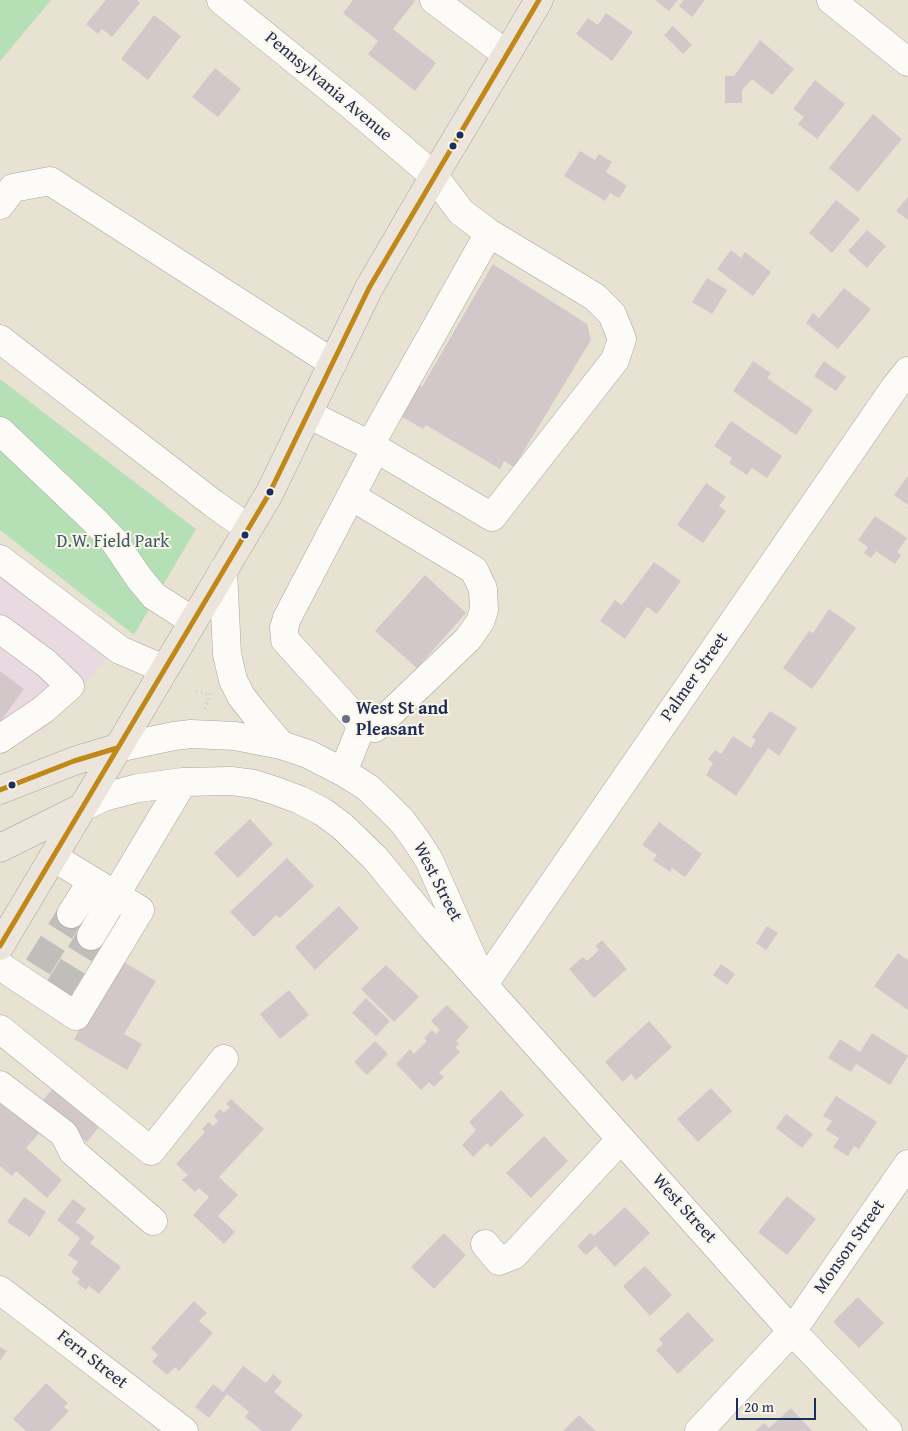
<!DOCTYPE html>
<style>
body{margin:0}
#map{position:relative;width:908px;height:1431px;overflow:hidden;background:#e8e2d2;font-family:"Gentium Book Plus",serif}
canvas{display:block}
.scale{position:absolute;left:736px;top:1398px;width:80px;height:22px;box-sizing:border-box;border:2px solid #1b2f5e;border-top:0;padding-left:6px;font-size:15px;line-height:18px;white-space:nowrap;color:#1b2f5e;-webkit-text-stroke:4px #fcf5e5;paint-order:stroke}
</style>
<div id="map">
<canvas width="908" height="1431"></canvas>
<div class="scale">20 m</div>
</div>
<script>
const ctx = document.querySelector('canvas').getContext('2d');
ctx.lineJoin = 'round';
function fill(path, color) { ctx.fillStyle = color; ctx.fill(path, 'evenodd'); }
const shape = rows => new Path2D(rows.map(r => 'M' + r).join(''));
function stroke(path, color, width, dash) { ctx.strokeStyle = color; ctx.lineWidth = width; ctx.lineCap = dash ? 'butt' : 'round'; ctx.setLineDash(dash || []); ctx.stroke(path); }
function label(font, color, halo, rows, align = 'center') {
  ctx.font = font + ' "Gentium Book Plus",serif'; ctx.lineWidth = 4; ctx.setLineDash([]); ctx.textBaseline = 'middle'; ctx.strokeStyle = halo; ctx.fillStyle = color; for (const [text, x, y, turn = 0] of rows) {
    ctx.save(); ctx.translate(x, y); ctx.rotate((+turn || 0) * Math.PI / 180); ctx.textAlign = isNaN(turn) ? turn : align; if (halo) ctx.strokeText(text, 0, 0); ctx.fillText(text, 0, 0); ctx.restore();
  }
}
fill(shape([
 [0,548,126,637,46,728,0,751]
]), '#e9d9e0');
fill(shape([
 [0,0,51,0,0,61],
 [0,379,196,529,134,635,0,530]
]), '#b5e0b6');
fill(shape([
 [106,0,137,0,140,3,112,37,102,29,98,34,86,24],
 [353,0,413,0,415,1,393,29,436,63,415,91,368,54,378,41,343,13],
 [655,0,678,0,669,11],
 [684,0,705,0,692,17,679,6],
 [606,13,633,32,612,61,576,34,588,18,598,25],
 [154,15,181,36,148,80,121,59],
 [673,26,692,45,683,54,664,35],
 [760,40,794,69,772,95,752,79,742,90,742,103,725,103,725,76,734,76],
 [215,68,241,89,218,117,192,97],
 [815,80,845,104,817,139,798,124,804,117,793,109],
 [873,114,902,139,858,192,829,168],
 [580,151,595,160,599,154,612,162,606,172,627,186,619,198,610,193,605,201,564,176],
 [908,197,908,220,896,211],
 [836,200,860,219,832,253,809,233],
 [867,230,886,246,867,268,848,251],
 [731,250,741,258,745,252,771,272,753,296,717,269],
 [493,264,587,324,591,340,514,467,504,461,500,469,426,425,423,429,399,415,417,385,422,387],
 [707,278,727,290,712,314,692,302],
 [844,288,871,309,838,349,806,323,813,313,819,318],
 [753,361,771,373,767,378,813,410,796,435,733,391],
 [824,361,846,377,836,391,814,376],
 [731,421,782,456,767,478,752,468,747,475,729,463,732,458,714,446],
 [908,476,908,505,894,495],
 [706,483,726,497,719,506,726,511,703,543,677,525],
 [875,516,907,538,897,552,901,555,895,564,876,551,871,558,864,553,868,547,858,540],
 [654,562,681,581,657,614,647,607,625,639,600,621,615,600,622,605],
 [425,575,466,613,417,668,375,631],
 [829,609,856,628,812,689,783,668,809,631,813,633],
 [0,671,24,689,0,722],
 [770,711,797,728,779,756,768,748,736,796,706,775,713,763,708,759,715,750,721,754,733,736,751,748,756,740,752,737],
 [250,819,273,844,238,878,214,853],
 [659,822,702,854,685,877,672,868,670,872,653,860,657,855,642,845],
 [287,858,314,886,280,918,276,915,254,937,230,912],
 [339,906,359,928,315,970,295,947],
 [767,926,778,933,766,950,756,943],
 [602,940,627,969,594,998,569,969,583,957,587,961,599,950,595,946],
 [898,953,908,960,908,1010,874,986],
 [120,960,156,981,124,1034,142,1044,127,1070,74,1039],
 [721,964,735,974,727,985,713,975],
 [386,965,419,997,394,1022,361,989],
 [289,990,309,1015,280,1039,260,1014],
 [366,998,390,1021,376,1036,352,1013],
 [447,1005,469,1027,456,1041,459,1044,455,1047,460,1052,439,1073,444,1077,434,1087,429,1082,421,1090,396,1064,410,1049,414,1054,427,1041,424,1038,432,1030,436,1034,440,1030,431,1021],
 [649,1021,672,1047,636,1080,631,1074,623,1082,605,1062],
 [872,1033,908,1056,890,1085,856,1064,851,1072,828,1058,840,1039,860,1052],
 [375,1041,388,1054,367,1075,354,1062],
 [711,1088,732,1111,698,1142,677,1119],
 [52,1089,99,1127,87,1142,40,1104],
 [501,1090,524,1115,491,1147,487,1143,473,1157,462,1145,476,1130,469,1122],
 [0,1096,41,1131,26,1148,62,1180,47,1198,16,1171,12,1176,0,1166],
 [836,1096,877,1122,859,1149,854,1146,848,1156,833,1147,839,1138,826,1130,832,1121,823,1116],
 [231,1099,264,1129,219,1177,238,1195,218,1216,235,1232,224,1244,193,1215,209,1197,199,1188,195,1192,182,1180,188,1175,176,1164,205,1132,202,1129,209,1122,213,1126,218,1121,214,1116,220,1109,224,1113,230,1107,226,1104],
 [786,1114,813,1134,802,1148,776,1128],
 [544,1136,568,1161,531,1198,506,1173],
 [787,1196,816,1219,787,1255,758,1232],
 [24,1197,46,1212,30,1237,7,1222],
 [73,1199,86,1209,76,1222,95,1237,90,1243,121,1267,99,1294,89,1286,86,1290,77,1283,80,1279,71,1272,78,1262,68,1255,80,1238,57,1220],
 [625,1207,650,1233,615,1267,596,1246,586,1255,577,1246,590,1233,594,1236],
 [444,1233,466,1255,434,1289,411,1267],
 [645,1266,672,1295,650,1316,623,1286],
 [858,1297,884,1323,859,1348,833,1322],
 [194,1301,207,1313,199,1321,213,1333,179,1371,175,1367,167,1375,152,1362,158,1355,151,1348],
 [688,1312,714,1340,678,1374,656,1350,663,1344,659,1339],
 [0,1347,7,1351,0,1361],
 [243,1366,266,1383,273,1374,282,1382,274,1392,303,1415,290,1431,262,1431,245,1417,249,1412,227,1394,209,1418,195,1407,213,1384,223,1392],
 [46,1383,68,1403,64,1407,69,1411,50,1431,26,1431,13,1419],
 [791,1408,812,1431,755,1431,764,1423,769,1428],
 [579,1415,596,1431,563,1431]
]), '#d3c8c9');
stroke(shape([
 [38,967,71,914],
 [58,990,91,936]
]), '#bfbebb', 28, [28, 14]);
const minor = shape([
 [221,0,352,106,434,176,461,212,489,233,595,297,612,314,622,339,615,360,492,517,370,445,308,414],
 [434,0,506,54],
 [831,0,908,62],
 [0,205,13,188,50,181,333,363],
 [0,339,214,504,248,528],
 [0,431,96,522,114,541,139,578,154,596,193,621],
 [370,445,489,233],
 [351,496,474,570,483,589,484,610,480,622,468,639,375,728,362,725],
 [0,559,120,650,164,669],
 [223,570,227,654,233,680,241,696,255,714,281,745],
 [0,629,47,664,70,686,44,709,0,739],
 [117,748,174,736,191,734,235,736,281,745,308,754,343,772,367,787,385,804,402,821,416,840,429,860,474,962],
 [343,772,362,725,285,640,284,628,287,618,376,448],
 [83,807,104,797,138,788,183,782,231,781,254,784,276,791,300,800,323,812,342,826,375,858,431,926,792,1331,888,1431],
 [71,914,92,881],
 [91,936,183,782],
 [0,966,76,1016,140,910,53,857],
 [484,984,895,387,908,371],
 [0,1029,151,1151,224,1059],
 [0,1085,64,1134,73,1152,153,1221],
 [485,1244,499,1261,514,1255,621,1139],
 [0,1290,184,1431],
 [699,1431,792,1331,908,1164]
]);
const major = shape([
 [0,790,74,761,117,748],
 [0,848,83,807],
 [0,946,269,494,369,288,434,176,539,0]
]);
stroke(minor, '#a6a5a2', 29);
stroke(major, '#a6a5a2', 29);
stroke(shape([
 [196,691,208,694],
 [205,709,210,693]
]), '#cbcbcb', 3, [1, 4]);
stroke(minor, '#fcfbf8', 28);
stroke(major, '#ece5dc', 28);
stroke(shape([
 [0,790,74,761,117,748],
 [0,946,269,494,369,288,539,0]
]), '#c08818', 5);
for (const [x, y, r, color] of [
 [460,135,4.5,"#1b2f5e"],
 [453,146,4.5,"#1b2f5e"],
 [270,492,4.5,"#1b2f5e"],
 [245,535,4.5,"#1b2f5e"],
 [346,719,5,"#636e87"],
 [12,785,4.5,"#1b2f5e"]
]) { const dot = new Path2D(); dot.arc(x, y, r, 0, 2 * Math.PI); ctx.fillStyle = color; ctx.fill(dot); stroke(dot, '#fcf5e5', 2); }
label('18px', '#1b2f5e', '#fcf5e5', [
 ["Pennsylvania Avenue",328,87,40],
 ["Palmer Street",695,677,-55],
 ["West Street",437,882,63],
 ["West Street",684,1209,48],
 ["Monson Street",850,1247,-55],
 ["Fern Street",92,1360,38]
]);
label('18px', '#375b6e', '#fcf5e5', [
 ["D.W. Field Park",113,542]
]);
label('bold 18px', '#1b2f5e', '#fcf5e5', [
 ["West St and",356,709],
 ["Pleasant",356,730]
], 'left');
</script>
